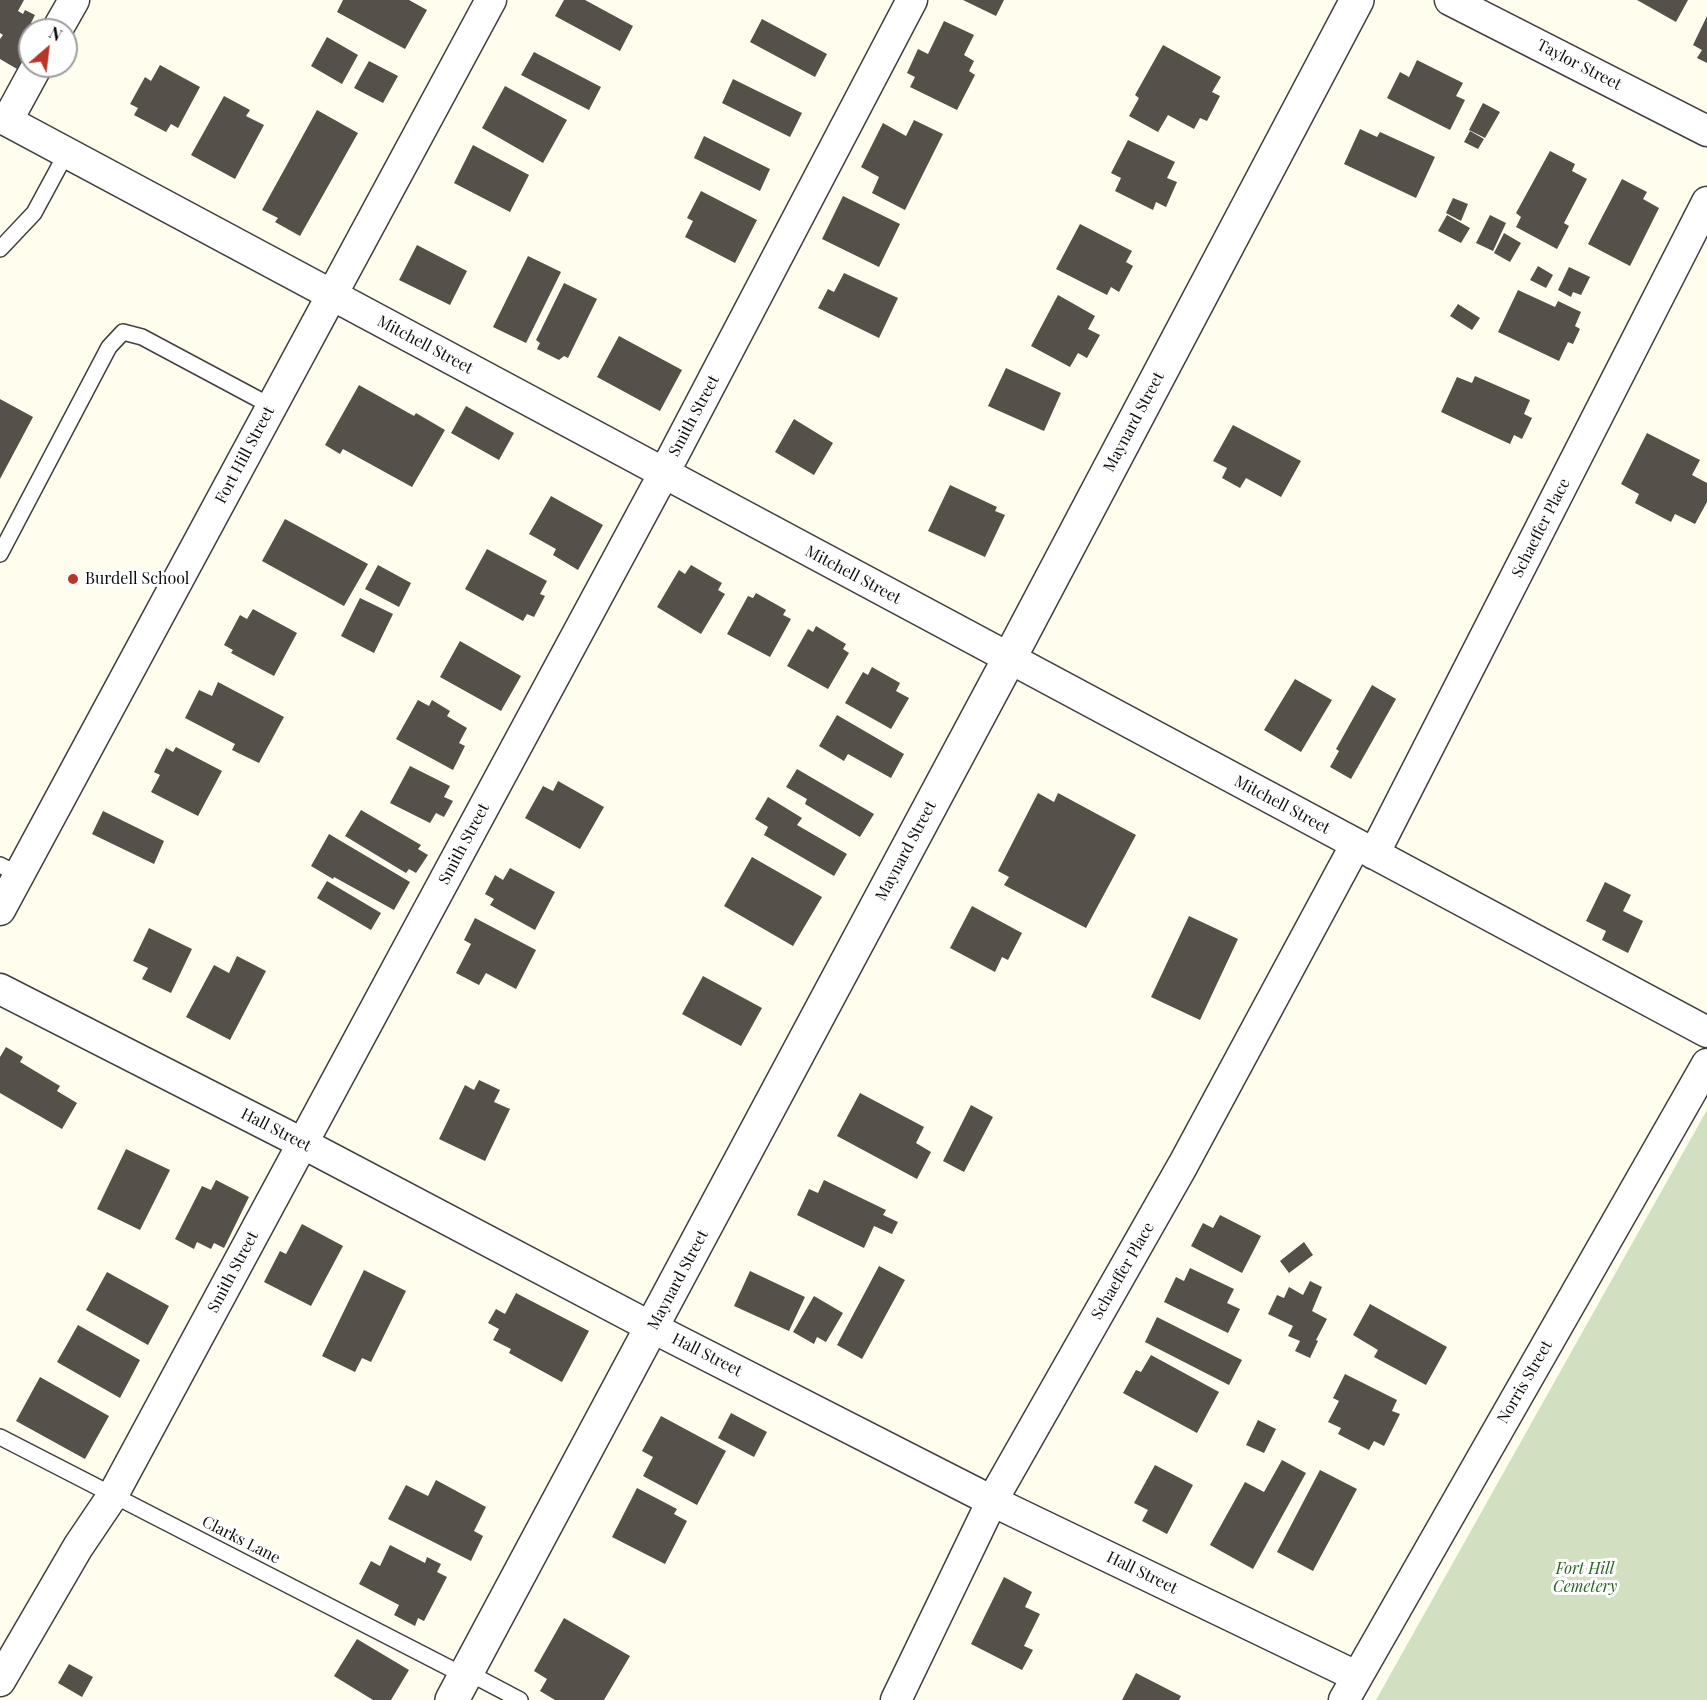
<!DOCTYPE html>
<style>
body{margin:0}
#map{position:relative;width:1707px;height:1700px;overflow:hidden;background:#fffdee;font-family:"Playfair Display",serif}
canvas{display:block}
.north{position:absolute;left:18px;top:18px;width:60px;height:60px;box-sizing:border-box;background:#fff;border:2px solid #9e9e9e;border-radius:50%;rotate:28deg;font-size:16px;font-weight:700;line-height:24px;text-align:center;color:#0d0d0d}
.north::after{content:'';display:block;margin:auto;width:21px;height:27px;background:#ba3428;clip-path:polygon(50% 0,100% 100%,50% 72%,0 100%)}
</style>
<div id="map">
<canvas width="1707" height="1700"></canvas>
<div class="north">N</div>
</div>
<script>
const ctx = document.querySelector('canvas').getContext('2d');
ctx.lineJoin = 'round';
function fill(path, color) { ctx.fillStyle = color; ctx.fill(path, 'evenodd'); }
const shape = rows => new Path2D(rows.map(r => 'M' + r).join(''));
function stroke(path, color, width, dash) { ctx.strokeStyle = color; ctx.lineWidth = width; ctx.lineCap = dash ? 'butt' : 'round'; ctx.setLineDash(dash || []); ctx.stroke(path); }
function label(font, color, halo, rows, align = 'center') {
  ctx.font = font + ' "Playfair Display",serif'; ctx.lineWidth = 6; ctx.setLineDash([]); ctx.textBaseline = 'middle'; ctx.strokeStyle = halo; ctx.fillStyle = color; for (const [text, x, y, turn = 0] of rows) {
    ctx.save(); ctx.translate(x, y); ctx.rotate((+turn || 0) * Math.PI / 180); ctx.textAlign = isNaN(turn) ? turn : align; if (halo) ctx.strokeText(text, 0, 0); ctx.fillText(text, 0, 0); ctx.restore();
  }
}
fill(shape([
 [1707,1110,1707,1700,1376,1700]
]), '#d1e0c0');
fill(shape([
 [0,0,24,0,18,11,23,14,25,10,35,15,31,23,39,26,37,30,30,30,30,44,17,69,0,59,0,39,3,35,0,33],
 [343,0,409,0,427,10,405,49,337,12],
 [564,0,585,0,633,26,620,51,555,16],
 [963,0,1004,0,996,16],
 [1637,0,1688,0,1676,22],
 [1707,16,1707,63,1697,58,1702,50,1693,45],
 [762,19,827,54,815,77,750,42],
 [944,21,974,35,964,55,974,61,969,71,975,75,957,110,910,87,915,77,907,73,918,49,928,54],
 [327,37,358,55,342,84,311,66],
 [1163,45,1221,77,1212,92,1220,96,1207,121,1200,118,1194,129,1168,115,1158,132,1129,116,1139,98,1135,95],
 [534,52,601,87,589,110,521,75],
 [1417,60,1463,83,1456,96,1465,100,1450,130,1387,98,1400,72,1409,77],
 [369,61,398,76,383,103,354,88],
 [160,65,200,87,178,128,171,124,166,132,134,115,138,108,130,104,145,77,151,81],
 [733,79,802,113,790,137,722,103],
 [505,86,567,120,543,163,482,128],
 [224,96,250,110,246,116,264,125,235,179,191,155],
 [1483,103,1500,112,1485,138,1469,130],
 [317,110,358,133,300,236,275,222,278,218,262,210],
 [914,120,943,134,905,210,872,193,879,177,861,167,883,123,906,136],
 [1360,129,1377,137,1380,132,1435,157,1416,198,1344,164],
 [1470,131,1484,139,1478,149,1464,142],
 [704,136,770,169,760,191,694,158],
 [1128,140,1175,162,1167,178,1177,182,1166,207,1156,202,1153,210,1115,191,1121,178,1111,173],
 [473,145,529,175,510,212,454,183],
 [1550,151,1575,164,1572,171,1587,179,1564,223,1569,226,1557,249,1516,227,1521,217,1516,213],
 [1622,179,1647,192,1643,199,1659,208,1630,266,1588,244],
 [701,191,757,220,735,263,685,237,693,221,687,218],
 [843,196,900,224,879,267,822,239],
 [1453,198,1468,204,1461,221,1446,213],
 [1447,215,1470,228,1461,243,1438,231],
 [1490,215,1506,223,1493,251,1476,243],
 [1080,224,1132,251,1126,262,1133,266,1119,292,1111,287,1107,295,1056,269],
 [1504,233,1521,243,1510,262,1494,253],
 [417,245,467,271,450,305,399,280],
 [528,256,561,272,526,343,493,327],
 [1538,266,1553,275,1546,288,1530,280],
 [1569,267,1590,277,1581,295,1573,292,1571,297,1558,290],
 [844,273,898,298,879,338,818,308,828,289,834,292],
 [564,283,597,299,568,358,564,356,559,360,537,349,540,343,536,340],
 [1518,290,1555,307,1558,301,1581,312,1575,326,1580,329,1573,344,1568,342,1559,361,1498,332],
 [1058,295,1095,316,1088,329,1100,335,1087,358,1078,353,1070,367,1031,346],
 [1458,304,1480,318,1472,330,1450,316],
 [619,336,682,370,660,411,597,377],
 [1006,368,1061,393,1044,431,988,406],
 [1475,376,1530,400,1524,414,1532,418,1522,439,1514,435,1510,444,1441,412,1457,377,1472,383],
 [359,385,414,416,416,413,445,430,412,487,343,449,340,454,325,445],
 [0,399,33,417,0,479],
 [466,406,514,433,499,460,451,433],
 [794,419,833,443,814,475,775,452],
 [1233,425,1301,461,1281,497,1246,478,1240,488,1222,478,1227,468,1213,461],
 [1647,433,1700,460,1692,475,1707,483,1707,502,1695,524,1675,514,1671,522,1635,503,1639,494,1621,484],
 [950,485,997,507,995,511,1005,515,985,557,928,531],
 [551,496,603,525,578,570,553,555,556,549,529,534],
 [285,519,368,564,344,606,262,561],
 [487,549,547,581,540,594,545,596,534,617,527,614,523,621,465,589],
 [378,565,411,583,399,607,365,589],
 [691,565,722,583,718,590,725,594,701,634,657,607,679,570,685,574],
 [756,593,786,610,783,615,791,619,770,657,727,634,748,596,753,598],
 [360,598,393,614,374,653,341,636],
 [253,609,297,633,274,676,231,653,233,650,224,645,240,615,247,619],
 [816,626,846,644,843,649,849,653,828,689,787,666,808,629,813,632],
 [460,641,521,676,501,711,440,677],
 [872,667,900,683,896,691,909,698,891,729,845,703,863,672,868,675],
 [1295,679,1332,700,1301,752,1264,730],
 [218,682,284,717,259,763,232,750,235,744,185,718,199,690,212,696],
 [1372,685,1396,699,1351,779,1330,767,1339,751,1336,749],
 [418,700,429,706,432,700,450,711,447,716,467,728,459,743,465,746,453,770,396,739],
 [837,715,904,754,891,778,848,754,844,761,819,746],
 [176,747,222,771,198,816,151,792,160,775,154,772,166,748,173,752],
 [410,766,450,786,444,797,453,801,444,817,436,813,430,823,390,803],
 [797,769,874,814,860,837,805,804,807,799,786,787],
 [558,781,604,807,580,849,525,818,543,786,553,791],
 [1038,793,1054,802,1058,793,1136,835,1086,928,1004,885,1009,877,998,871],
 [768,797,802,818,797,825,847,854,834,876,764,835,768,827,755,819],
 [361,810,421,845,418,849,428,855,416,873,409,869,406,873,345,836],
 [103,811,164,841,154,864,92,834],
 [329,834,410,882,394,910,334,877,333,879,311,866],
 [752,857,822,897,793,946,724,906],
 [510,868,555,892,535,930,490,905,494,899,485,894,495,875,503,880],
 [327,881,381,913,371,930,317,898],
 [1605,882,1631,895,1623,911,1643,921,1628,953,1602,940,1606,931,1586,921],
 [972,906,1022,933,1008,960,1002,957,995,972,950,948],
 [1189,916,1238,939,1200,1020,1151,997],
 [475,918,536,950,516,989,486,973,479,985,456,973,471,944,464,940],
 [149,928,192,949,171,993,142,979,148,968,133,961],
 [237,956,266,971,230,1040,186,1017,214,965,229,973],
 [703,976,762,1008,741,1046,682,1014],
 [6,1047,23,1057,20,1062,60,1086,57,1091,77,1103,62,1129,0,1093,0,1057],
 [479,1080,500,1090,494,1102,510,1109,485,1161,439,1139,465,1085,474,1090],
 [860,1093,924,1127,916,1143,931,1152,917,1179,837,1136],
 [971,1105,993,1117,964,1172,943,1161],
 [126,1149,170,1170,140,1230,97,1209],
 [216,1180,249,1197,224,1248,214,1243,211,1249,197,1242,194,1249,175,1239,202,1186,211,1190],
 [824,1180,886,1210,883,1215,898,1222,892,1234,874,1226,864,1248,797,1215,809,1189,818,1193],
 [1220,1215,1261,1236,1242,1273,1191,1246,1203,1223,1213,1228],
 [302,1224,343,1246,311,1306,264,1282,280,1251,286,1254],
 [1304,1242,1313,1255,1289,1273,1280,1261],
 [879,1266,905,1280,862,1359,837,1345],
 [1190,1268,1234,1289,1227,1303,1240,1309,1228,1333,1164,1302,1176,1277,1184,1281],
 [364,1270,406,1291,371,1362,362,1358,355,1372,322,1356],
 [750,1271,805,1297,789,1331,734,1306],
 [107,1272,169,1306,148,1345,86,1310],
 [1310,1281,1322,1287,1312,1311,1327,1319,1316,1340,1318,1341,1310,1358,1295,1351,1300,1341,1288,1336,1293,1326,1268,1314,1277,1295,1284,1298,1289,1287,1303,1295],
 [516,1293,589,1331,562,1382,509,1353,511,1349,493,1340,499,1329,488,1323,496,1309,505,1314],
 [814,1296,843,1313,826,1342,817,1337,814,1344,793,1332],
 [1370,1304,1447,1347,1426,1385,1374,1357,1378,1350,1353,1335],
 [1157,1317,1242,1360,1229,1385,1145,1342],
 [78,1325,140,1360,120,1398,57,1362],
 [1151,1355,1219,1392,1197,1433,1123,1393,1136,1370,1141,1372],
 [1345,1374,1397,1400,1392,1411,1400,1414,1384,1446,1374,1441,1369,1450,1338,1434,1341,1428,1328,1422,1339,1401,1333,1398],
 [40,1377,109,1416,85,1459,16,1421],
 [731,1413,767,1432,754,1457,718,1438],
 [661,1416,726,1451,697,1505,643,1476,653,1457,642,1451],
 [1258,1420,1276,1429,1264,1453,1246,1445],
 [1282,1460,1306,1473,1253,1569,1210,1545,1245,1482,1264,1492],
 [1155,1465,1193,1485,1167,1534,1142,1521,1148,1510,1134,1503],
 [1320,1470,1357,1489,1313,1571,1277,1552],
 [436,1480,486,1507,474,1531,483,1536,471,1561,388,1519,406,1485,428,1496],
 [637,1488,677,1509,674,1514,687,1521,665,1564,612,1537],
 [390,1545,425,1563,427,1557,441,1564,437,1572,447,1577,424,1621,418,1618,415,1626,394,1615,399,1605,359,1584,371,1561,380,1566],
 [1004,1577,1032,1592,1025,1607,1040,1614,1024,1646,1033,1650,1022,1670,971,1644],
 [564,1618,630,1656,604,1700,555,1700,540,1691,547,1679,534,1671],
 [357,1639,409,1670,391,1700,373,1700,334,1676],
 [69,1664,93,1677,82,1697,58,1683],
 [1136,1673,1181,1696,1179,1700,1122,1700]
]), '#56504a');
const service = shape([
 [0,249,34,213,67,152],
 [0,554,109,347,123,332,142,337,271,406],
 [0,865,19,875],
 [0,1437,465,1676],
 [467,1672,520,1700]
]);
const minor = shape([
 [1450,0,1707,131],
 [57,30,74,0],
 [0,117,1707,1032],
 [7,121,37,66],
 [1374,854,1707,202],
 [0,910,491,0],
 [0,989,302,1143,653,1328,992,1501,1356,1676],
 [0,1681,78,1547,113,1495,664,473,912,0],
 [896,1700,992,1501,1183,1165,1356,844],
 [1344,1700,1707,1064]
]);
const tertiary = shape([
 [452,1700,1009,659,1357,0]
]);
stroke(service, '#404040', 18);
stroke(minor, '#404040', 33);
stroke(tertiary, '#404040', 36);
stroke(service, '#fff', 15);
stroke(minor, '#fff', 30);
stroke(tertiary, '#fff', 33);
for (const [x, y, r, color] of [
 [73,579,6,"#ba3428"]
]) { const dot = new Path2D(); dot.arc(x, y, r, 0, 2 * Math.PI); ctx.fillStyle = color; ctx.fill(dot); stroke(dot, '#fff', 2); }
label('16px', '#0d0d0d', '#fff', [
 ["Taylor Street",1579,65,27],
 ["Mitchell Street",425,345,28],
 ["Smith Street",694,416,-62],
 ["Maynard Street",1134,422,-62],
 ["Fort Hill Street",245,455,-62],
 ["Schaeffer Place",1541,528,-63],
 ["Mitchell Street",853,575,28],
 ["Mitchell Street",1282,805,28],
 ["Smith Street",464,844,-62],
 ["Maynard Street",906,851,-62],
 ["Hall Street",276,1130,27],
 ["Schaeffer Place",1123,1271,-60],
 ["Smith Street",233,1272,-62],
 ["Maynard Street",678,1280,-62],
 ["Hall Street",707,1355,27],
 ["Norris Street",1525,1382,-60],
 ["Clarks Lane",241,1540,27],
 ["Hall Street",1142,1573,26]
]);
label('16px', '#0d0d0d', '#fff', [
 ["Burdell School",85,579]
], 'left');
label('italic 16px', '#25631f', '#fff', [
 ["Fort Hill",1585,1569],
 ["Cemetery",1585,1587]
]);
</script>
